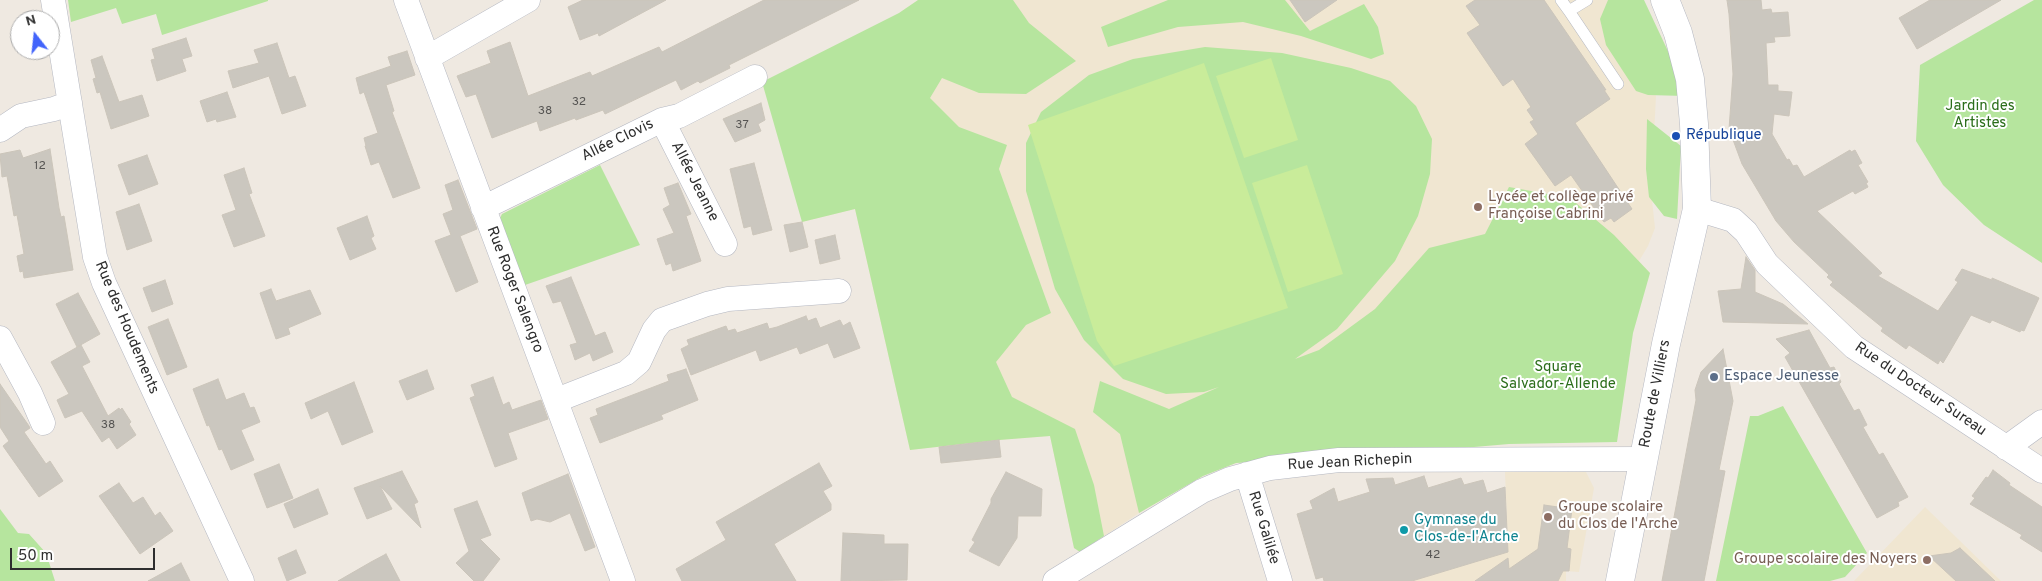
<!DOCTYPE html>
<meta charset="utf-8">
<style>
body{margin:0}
#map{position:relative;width:2042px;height:581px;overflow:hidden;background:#efe9e1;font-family:Overpass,sans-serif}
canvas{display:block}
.north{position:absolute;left:10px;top:10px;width:50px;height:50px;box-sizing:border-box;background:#fff;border:1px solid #ababab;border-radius:50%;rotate:344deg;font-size:14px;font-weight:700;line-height:20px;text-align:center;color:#2e2e2e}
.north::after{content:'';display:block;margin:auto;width:18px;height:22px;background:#4264fb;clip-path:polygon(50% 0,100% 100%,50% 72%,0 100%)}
.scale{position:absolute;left:10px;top:548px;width:145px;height:22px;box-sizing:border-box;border:2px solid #2e2e2e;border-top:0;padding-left:6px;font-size:15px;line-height:18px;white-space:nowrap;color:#2e2e2e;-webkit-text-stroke:4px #fff;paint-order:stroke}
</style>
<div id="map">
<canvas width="2042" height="581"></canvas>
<div class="north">N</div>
<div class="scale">50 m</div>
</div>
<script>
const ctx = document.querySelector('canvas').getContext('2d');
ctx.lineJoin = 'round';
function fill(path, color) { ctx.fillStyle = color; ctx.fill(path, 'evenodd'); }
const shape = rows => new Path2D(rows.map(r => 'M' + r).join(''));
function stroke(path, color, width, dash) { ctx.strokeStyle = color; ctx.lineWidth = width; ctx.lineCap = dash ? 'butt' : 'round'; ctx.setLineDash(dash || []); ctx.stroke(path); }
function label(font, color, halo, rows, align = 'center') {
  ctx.font = font + ' Overpass,sans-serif'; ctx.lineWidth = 4; ctx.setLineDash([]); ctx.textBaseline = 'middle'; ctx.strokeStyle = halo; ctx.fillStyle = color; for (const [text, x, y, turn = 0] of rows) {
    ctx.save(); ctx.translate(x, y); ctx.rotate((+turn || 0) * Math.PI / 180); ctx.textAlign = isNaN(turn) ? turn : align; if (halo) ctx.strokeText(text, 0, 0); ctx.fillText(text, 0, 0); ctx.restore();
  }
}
fill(shape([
 [918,0,1620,0,1653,79,1656,96,1651,191,1655,228,1648,246,1639,261,1650,273,1236,463,1203,476,1139,513,1080,552,1074,548,1050,436,999,440,910,450,855,209,802,222,899,13],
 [1505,472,1586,472,1594,488,1579,572,1566,571,1566,581,1412,581,1468,564,1508,546],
 [1925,507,1958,539,2001,581,1854,581]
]), '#f0e6d1');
fill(shape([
 [68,0,268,0,268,1,162,35,156,14,122,24,116,8,71,22],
 [918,0,1013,0,1029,23,1076,61,1026,94,979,93,942,78,930,98,959,127,1007,145,999,169,1051,313,1026,325,996,362,1012,397,1075,429,1094,485,1104,536,1080,552,1074,548,1050,436,999,440,910,450,855,209,802,222,762,82,899,13],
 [1168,0,1285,0,1310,31,1364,4,1378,27,1384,54,1371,59,1301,36,1243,22,1178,27,1108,47,1101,27],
 [1608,0,1644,0,1674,64,1685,96,1648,95,1636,91,1606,45,1600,19],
 [2034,0,2042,0,2042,263,1984,225,1943,185,1916,141,1920,65],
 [1205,47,1282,53,1351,68,1390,81,1416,106,1432,139,1430,174,1418,216,1395,261,1337,329,1295,359,1319,350,1375,309,1429,248,1485,234,1509,187,1570,198,1614,235,1650,273,1633,333,1617,442,1509,444,1404,453,1236,463,1203,476,1139,513,1120,434,1093,412,1100,381,1169,409,1219,387,1204,392,1166,394,1123,379,1084,340,1055,289,1026,191,1026,143,1041,112,1089,75,1133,59],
 [1647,119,1681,146,1677,219,1664,216,1649,197,1646,169],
 [600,165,640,245,525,285,499,220,502,214],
 [1783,406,1867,553,1845,577,1830,581,1716,581,1750,416,1758,416],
 [0,509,18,533,29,534,46,553,55,581,0,581]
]), '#b6e59e');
fill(shape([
 [1271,58,1298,140,1244,158,1216,76],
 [1204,63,1288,308,1114,366,1097,341,1028,125],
 [1307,165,1343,274,1288,292,1252,183]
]), '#c9ec9a');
const building = shape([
 [583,0,666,0,599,36,598,33,580,40,568,7,583,0],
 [764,0,859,0,729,65,730,68,700,83,698,81,681,90,676,80,605,114,603,110,576,120,575,118,540,131,537,121,492,138,476,94,466,97,457,76,491,63,487,51,510,42,528,96,590,72,592,76,659,47,662,52,764,0],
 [1290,0,1337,0,1305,22,1290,0],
 [1475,0,1544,0,1606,90,1604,90,1610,99,1575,123,1632,209,1614,222,1611,218,1604,222,1571,175,1555,186,1525,144,1538,134,1530,122,1534,120,1527,110,1531,107,1513,79,1503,86,1467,33,1480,25,1466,6,1475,0],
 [1727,0,1761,0,1762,10,1771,9,1772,13,1788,12,1790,36,1774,37,1775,42,1766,43,1768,85,1778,85,1778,91,1792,92,1789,116,1774,114,1772,134,1787,160,1789,159,1793,166,1797,165,1804,177,1850,150,1851,152,1855,150,1862,163,1858,165,1868,182,1866,183,1868,187,1855,194,1853,191,1817,211,1882,273,1878,276,1938,311,1958,282,1955,280,1962,269,1992,280,1992,278,2035,296,2039,298,2024,331,2021,330,2020,332,1992,320,1990,323,1971,315,1949,353,1943,363,1940,360,1938,364,1909,345,1906,349,1881,331,1883,328,1830,285,1833,282,1827,277,1829,275,1794,242,1776,221,1742,164,1729,129,1733,74,1729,14,1727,0],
 [1930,0,2001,0,1917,49,1899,18,1930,0],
 [186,38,192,56,182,59,186,71,157,81,151,60,155,59,152,49,186,38],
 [277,43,289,78,295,76,306,106,282,114,269,76,233,88,228,71,259,63,254,50,277,43],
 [407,51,415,75,386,85,394,111,392,112,420,188,393,198,379,162,371,165,365,146,366,146,364,138,378,133,364,92,360,94,356,78,391,66,388,57,407,51],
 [102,56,119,102,142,95,149,116,111,129,100,92,97,93,93,79,96,78,91,60,102,56],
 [227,92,236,117,217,122,216,119,207,122,200,101,227,92],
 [761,103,765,120,758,124,761,131,735,142,723,119,761,103],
 [50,149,59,208,61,217,64,216,73,270,24,278,23,271,20,272,17,256,24,254,17,215,14,216,7,176,2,177,0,154,20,150,23,158,50,149],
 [147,155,158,184,129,195,118,165,147,155],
 [754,163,772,230,753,235,751,226,744,228,730,169,754,163],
 [244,168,252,193,249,194,265,236,234,247,222,215,236,210,224,175,244,168],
 [458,180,477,229,460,236,478,282,456,292,435,241,451,235,443,214,453,210,445,185,458,180],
 [678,183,691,214,686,216,701,261,673,271,671,263,666,265,657,239,674,233,663,209,670,205,664,188,678,183],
 [139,204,152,241,127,250,116,212,139,204],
 [367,216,374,236,371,238,376,249,350,260,337,228,367,216],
 [802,222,808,247,790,252,784,225,802,222],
 [835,235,840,259,820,264,815,240,835,235],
 [1746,257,1755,270,1755,292,1783,304,1808,324,1723,322,1718,291,1741,289,1746,257],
 [571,277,595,336,605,332,613,352,593,361,590,353,575,360,570,345,577,343,561,301,553,303,546,286,571,277],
 [165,280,173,304,152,312,143,288,165,280],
 [271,289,276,301,310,290,321,314,288,328,290,334,276,339,260,293,271,289],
 [78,293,100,334,77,347,56,304,78,293],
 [806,316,808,321,816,318,820,328,840,320,843,326,850,322,860,348,834,358,828,343,800,354,797,347,760,361,756,350,691,375,681,349,689,345,687,340,726,326,728,331,735,329,737,333,767,323,769,329,777,327,806,316],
 [168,319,187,367,167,375,148,327,168,319],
 [1809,330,1830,368,1834,367,1841,382,1839,384,1854,411,1859,409,1867,425,1863,427,1879,455,1883,453,1908,497,1898,502,1899,506,1877,518,1785,357,1790,353,1776,339,1809,330],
 [81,345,90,362,82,366,108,416,119,408,120,410,122,408,131,422,129,424,136,435,117,449,109,437,102,442,82,411,65,418,57,400,69,394,51,362,81,345],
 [1723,349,1733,401,1719,470,1725,471,1704,581,1662,581,1696,400,1695,390,1701,372,1723,349],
 [686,369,698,400,661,415,663,419,600,443,590,418,598,415,596,409,669,381,667,375,686,369],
 [427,370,434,389,407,400,399,381,427,370],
 [493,377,503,405,509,402,512,410,541,400,548,419,508,433,517,459,495,467,470,398,475,396,471,385,493,377],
 [218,379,226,400,244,393,250,408,254,407,260,422,241,430,254,460,231,470,222,449,219,450,209,425,207,426,193,389,218,379],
 [354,382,373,432,342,445,328,411,311,419,305,403,354,382],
 [0,384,29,426,30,428,24,432,46,464,50,461,63,481,39,497,3,446,9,441,0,427,0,384],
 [999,440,1001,457,941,463,939,447,999,440],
 [819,463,832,486,823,491,831,504,831,510,774,544,796,581,682,581,676,569,726,540,716,522,819,463],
 [279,464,293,498,267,508,254,474,279,464],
 [1993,470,2010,483,2009,485,2042,507,2042,552,2020,538,2022,535,1970,504,1975,498,1972,496,1986,477,1988,478,1993,470],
 [402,471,418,502,414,504,421,528,380,486,392,509,367,519,354,488,402,471],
 [1006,472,1042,489,1041,516,1018,516,1017,538,999,566,969,551,975,542,972,540,991,503,991,499,1006,472],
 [568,474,595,547,585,551,570,513,550,522,537,519,531,521,522,493,568,474],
 [1424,476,1428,488,1461,478,1464,485,1483,480,1487,493,1505,487,1508,552,1412,581,1324,581,1323,577,1316,579,1297,514,1313,509,1310,501,1334,488,1338,502,1370,492,1366,479,1393,478,1395,485,1424,476],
 [119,483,133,503,143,497,155,516,160,512,173,531,140,554,99,496,119,483],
 [318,489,328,514,294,528,284,504,318,489],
 [477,501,491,535,480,539,500,559,483,581,474,581,456,563,469,551,454,509,477,501],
 [1544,505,1572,509,1567,548,1571,549,1569,571,1563,571,1558,581,1475,581,1508,558,1509,569,1538,549,1544,505],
 [843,533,884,535,884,544,908,544,907,580,841,581,843,533],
 [1960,548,1995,581,1956,581,1929,556,1951,553,1960,548],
 [296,550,306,573,287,581,278,558,296,550],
 [386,554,400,581,338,581,371,562,386,554],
 [181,563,190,581,148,581,181,563]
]);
fill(building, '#cbc7bf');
stroke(building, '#cbc5ba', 1);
const lane = shape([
 [1561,0,1569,11,1587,0],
 [1569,11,1618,84]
]);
const street = shape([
 [53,0,95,257,104,283,242,581],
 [406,0,623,581],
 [427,58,528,0],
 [662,120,725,244],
 [0,130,21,116,54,109,70,103],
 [483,208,662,120,679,116,755,77],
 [1697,209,1733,220,1746,232,1767,264,1854,347,2042,471],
 [0,338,30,393,43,423],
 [557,400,626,373,639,362,654,330,662,320,707,304,728,299,839,291],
 [2006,448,2042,422],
 [1247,474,1280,581],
 [1055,581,1202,491,1230,479,1270,468,1339,460,1644,459]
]);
const secondary = shape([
 [1620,581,1666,344,1697,209,1694,124,1690,79,1678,33,1665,0]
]);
stroke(lane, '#b4b7c1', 12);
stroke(street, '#b4b7c1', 25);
stroke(secondary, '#b4b7c1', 29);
stroke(lane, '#fff', 11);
stroke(street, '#fff', 24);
stroke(secondary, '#fff', 28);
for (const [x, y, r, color] of [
 [1676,136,5,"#1a4fb4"],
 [1478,207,5,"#8d6e63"],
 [1714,377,5,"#5c6f8a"],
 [1548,517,5,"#8d6e63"],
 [1404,530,5,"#0f9aa8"],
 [1927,560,5,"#8d6e63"]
]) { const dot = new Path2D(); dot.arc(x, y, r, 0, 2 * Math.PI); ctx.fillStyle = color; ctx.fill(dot); stroke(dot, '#fff', 2); }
label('12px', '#555452', null, [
 ["32",579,103],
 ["38",545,112],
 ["37",742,126],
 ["12",40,167],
 ["38",108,426],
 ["42",1433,556]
]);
label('15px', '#2c6e1b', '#fff', [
 ["Jardin des",1980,107],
 ["Artistes",1980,124],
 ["Square",1558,368],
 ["Salvador-Allende",1558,385]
]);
label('15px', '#164399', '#fff', [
 ["République",1686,136]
], 'left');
label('15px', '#2e2e2e', '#fff', [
 ["Allée Clovis",618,141,-26],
 ["Allée Jeanne",694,182,63],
 ["Rue Roger Salengro",514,290,69],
 ["Rue des Houdements",126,328,67],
 ["Rue du Docteur Sureau",1920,390,34],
 ["Route de Villiers",1656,394,-79],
 ["Rue Jean Richepin",1350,463,-3],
 ["Rue Galilée",1263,528,73]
]);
label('15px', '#785e54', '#fff', [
 ["Lycée et collège privé",1488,198],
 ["Françoise Cabrini",1488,215],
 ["Groupe scolaire",1558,508],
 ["du Clos de l'Arche",1558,525],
 ["Groupe scolaire des Noyers",1917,560,"right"]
], 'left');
label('15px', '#4e5e75', '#fff', [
 ["Espace Jeunesse",1724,377]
], 'left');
label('15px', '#0d838f', '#fff', [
 ["Gymnase du",1414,521],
 ["Clos-de-l'Arche",1414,538]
], 'left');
</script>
